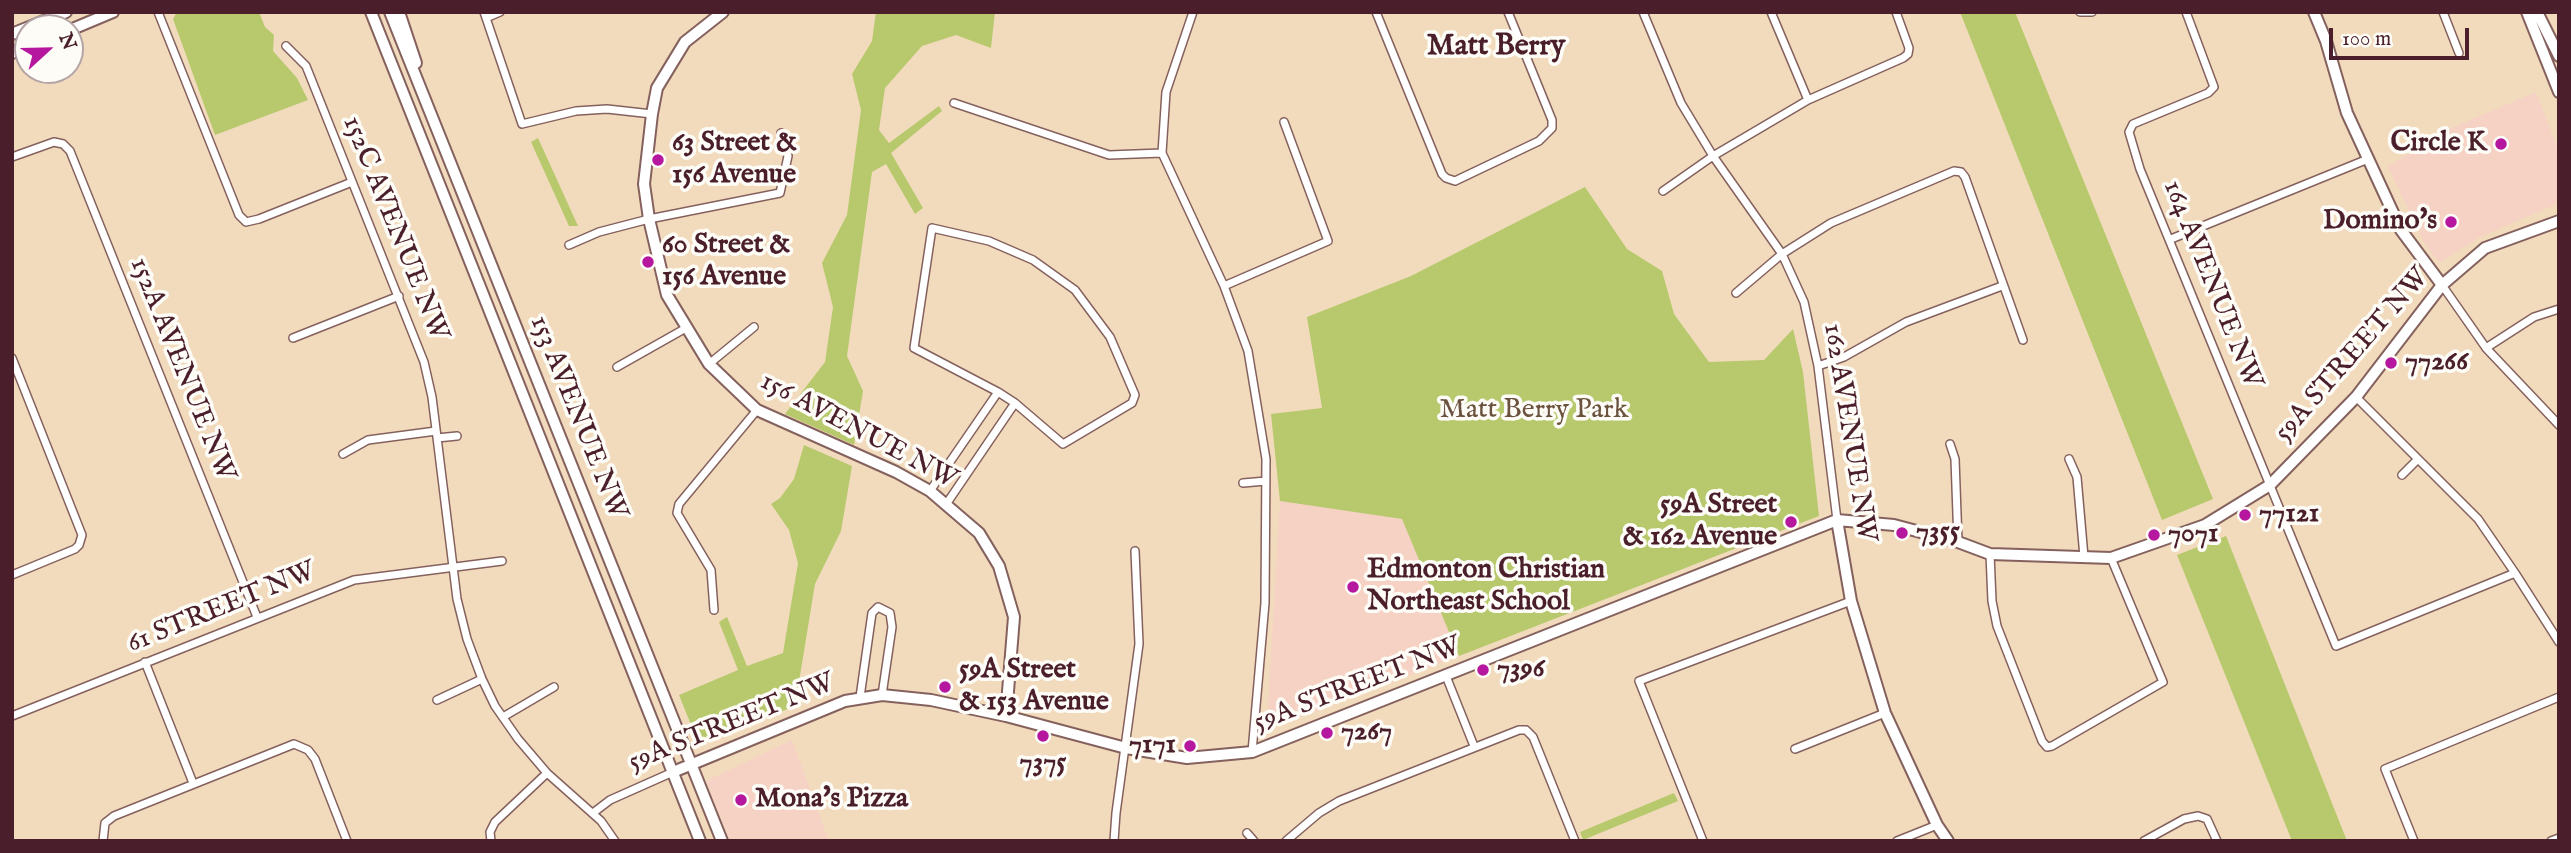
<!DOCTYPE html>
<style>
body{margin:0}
#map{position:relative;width:2571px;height:853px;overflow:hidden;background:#f2dbbc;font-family:"IM FELL English",serif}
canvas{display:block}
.frame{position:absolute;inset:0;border:14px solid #4a1f2b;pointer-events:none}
.north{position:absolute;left:14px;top:14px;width:70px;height:70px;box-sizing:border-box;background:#fdfcf7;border:2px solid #b5a4a5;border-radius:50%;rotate:68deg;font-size:19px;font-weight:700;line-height:28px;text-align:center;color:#4a1f2b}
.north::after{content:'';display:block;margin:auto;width:24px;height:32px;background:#b5179e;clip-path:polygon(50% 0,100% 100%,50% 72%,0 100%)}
.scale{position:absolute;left:2329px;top:28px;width:140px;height:32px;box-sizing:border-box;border:4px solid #4a1f2b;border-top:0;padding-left:9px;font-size:21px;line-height:24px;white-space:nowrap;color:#4a1f2b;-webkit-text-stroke:5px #fdfcf7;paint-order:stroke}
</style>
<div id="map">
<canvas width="2571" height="853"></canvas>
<div class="frame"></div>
<div class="north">N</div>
<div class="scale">100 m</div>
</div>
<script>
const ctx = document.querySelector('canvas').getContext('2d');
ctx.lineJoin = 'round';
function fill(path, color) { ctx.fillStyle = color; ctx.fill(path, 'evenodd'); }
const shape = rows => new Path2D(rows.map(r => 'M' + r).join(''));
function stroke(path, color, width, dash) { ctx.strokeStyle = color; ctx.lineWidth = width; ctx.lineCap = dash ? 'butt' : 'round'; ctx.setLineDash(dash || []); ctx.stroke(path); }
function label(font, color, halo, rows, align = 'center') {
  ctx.font = font + ' "IM FELL English",serif'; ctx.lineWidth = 7; ctx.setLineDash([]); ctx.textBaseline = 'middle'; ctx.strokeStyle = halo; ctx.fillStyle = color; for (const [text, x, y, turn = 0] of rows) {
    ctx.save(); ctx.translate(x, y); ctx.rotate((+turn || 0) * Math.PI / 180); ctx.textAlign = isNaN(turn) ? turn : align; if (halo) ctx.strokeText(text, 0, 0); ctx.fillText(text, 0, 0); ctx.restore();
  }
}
fill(shape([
 [2536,92,2559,152,2559,203,2482,236,2440,262,2426,246,2388,167,2447,130],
 [1280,501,1402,518,1459,656,1287,722,1277,721,1268,708],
 [792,740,829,841,730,841,706,781]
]), '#f6d2c5');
fill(shape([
 [177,12,259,12,265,27,274,35,273,51,297,78,308,100,215,135,173,19],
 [876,12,995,12,991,48,956,35,922,46,885,88,879,130,889,143,939,106,942,111,891,153,923,208,915,214,886,164,872,172,847,356,863,391,854,445,785,414,825,362,833,307,822,263,847,215,861,110,852,74,872,41],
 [1960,12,2015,12,2213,499,2162,520],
 [538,138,578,226,569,226,531,142],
 [1585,187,1627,249,1662,271,1674,314,1709,362,1764,360,1793,329,1803,372,1819,516,1459,656,1402,519,1280,501,1271,414,1322,408,1307,317,1411,276],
 [804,445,852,466,841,531,815,584,795,706,702,743,698,742,679,695,738,670,719,622,727,617,747,666,783,653,798,563,789,530,771,504,780,498,794,479],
 [2226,536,2347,841,2292,841,2177,555],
 [1674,793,1678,801,1583,840,1580,832]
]), '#b7c96c');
const street = shape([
 [158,12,239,215,246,222,259,219,352,182],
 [484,12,522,124,576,111,607,109,652,114],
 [1193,12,1166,92,1162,153,1224,286,1248,351,1266,459,1265,603,1252,752],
 [1376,12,1442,174,1446,178,1455,181,1539,141,1552,128,1552,120,1508,12],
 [1643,12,1681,103,1713,156,1782,254,1804,302,1818,366,1837,520],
 [1771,12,1808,100],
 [2080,12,2092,12],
 [2186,12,2214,87,2208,93,2133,124,2129,132,2140,169,2336,646,2515,573],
 [2443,12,2459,53],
 [486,18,500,12],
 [286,46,306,66,424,362,432,397,457,599,467,639,482,679,495,706,518,739,547,773,601,821,615,841],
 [954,103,1109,155,1162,153],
 [12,157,54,142,63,144,70,151,257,617],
 [1663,191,1713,156,1808,100,1903,58,1908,54,1909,48,1896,12],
 [932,228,989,241,1033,260,1075,290,1110,337,1135,395,1132,403,1063,444,1015,403,998,392,914,348,932,228],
 [2171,239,2368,159],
 [569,245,599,232,649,219,780,193,788,156,781,133],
 [2442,285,2486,348,2559,425],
 [1224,286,1328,241,1284,122],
 [1736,293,1782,254,1831,223,1954,171,1961,172,1965,177,2023,340],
 [293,338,399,296],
 [2486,348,2534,317,2559,309],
 [12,358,82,535,79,545,75,549,12,575],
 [709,364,754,327],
 [1818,366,1844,357,1906,322,2002,286],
 [617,367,686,328],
 [2356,397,2478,519,2515,573,2559,642],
 [437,438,457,436],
 [1950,444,1955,459,1958,542],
 [343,454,368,440,436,431],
 [2069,459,2077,477,2084,557],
 [2402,475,2418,459],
 [1243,483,1266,481],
 [930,491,998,392],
 [947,503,1015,403],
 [1990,554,1992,601,1997,626,2042,741,2047,747,2052,746,2163,682,2111,558],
 [714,610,711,570,677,513,679,504,757,410],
 [145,662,193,783],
 [1446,676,1474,746],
 [860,697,872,613,878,607,890,613,892,627,882,695],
 [437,700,482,679],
 [12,716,354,580,502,561],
 [503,717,554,687],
 [1795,749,1885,713],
 [593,813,610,800,673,772],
 [1247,833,1254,841],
 [103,841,105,823,114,816,294,744,308,750,315,759,347,841],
 [491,841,490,832,495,822,547,773],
 [1114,841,1116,813,1139,644,1135,551],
 [1286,841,1319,813,1339,801,1519,730,1526,730,1533,737,1575,841],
 [1703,841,1639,681,1851,601],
 [1897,841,1937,825],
 [2144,841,2184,819,2198,816,2207,819,2217,841],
 [2414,841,2385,769,2559,697],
 [2551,841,2559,838]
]);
const secondary = shape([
 [371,12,700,841],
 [390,12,722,841],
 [399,12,416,63],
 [723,12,685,42,657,88,652,114,644,184,649,219,667,295,709,364,757,410,896,472,930,491,979,533,999,566,1014,617,1006,716],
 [2314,12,2326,41,2347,113,2401,230,2442,285],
 [2527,12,2559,92],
 [2537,12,2559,56],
 [70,30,113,12],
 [12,34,66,12],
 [12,53,28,46],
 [1837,520,1851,601,1885,713,1937,825,1948,841],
 [673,772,845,701,882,695,931,700,1006,716,1126,748,1187,758,1252,752,1837,520,1894,525,1958,542,1990,554,2111,558,2205,525,2270,485,2356,397,2442,285,2485,248,2559,221]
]);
stroke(street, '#85615e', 10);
stroke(secondary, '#85615e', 14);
stroke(street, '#fff', 7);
stroke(secondary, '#fff', 10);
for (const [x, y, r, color] of [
 [2501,144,7,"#b5179e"],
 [658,160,7,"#b5179e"],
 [2451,222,7,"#b5179e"],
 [648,262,7,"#b5179e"],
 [2391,363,7,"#b5179e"],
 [2245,515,7,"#b5179e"],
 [1791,522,7,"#b5179e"],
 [1902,533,7,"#b5179e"],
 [2154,535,7,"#b5179e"],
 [1353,587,7,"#b5179e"],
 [1483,670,7,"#b5179e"],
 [945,687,7,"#b5179e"],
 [1327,733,7,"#b5179e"],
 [1043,736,7,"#b5179e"],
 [1190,746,7,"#b5179e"],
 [741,800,7,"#b5179e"]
]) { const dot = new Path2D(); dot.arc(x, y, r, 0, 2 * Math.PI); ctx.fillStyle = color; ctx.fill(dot); stroke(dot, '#fdfcf7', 2.5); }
label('bold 28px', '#4a1f2b', '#fdfcf7', [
 ["63 Street &",672,144],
 ["156 Avenue",672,176],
 ["Circle K",2487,144,"right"],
 ["Domino's",2437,222,"right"],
 ["60 Street &",662,246],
 ["156 Avenue",662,278],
 ["77266",2405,363],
 ["59A Street",1777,506,"right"],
 ["& 162 Avenue",1777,538,"right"],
 ["77121",2259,515],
 ["7355",1916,533],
 ["7071",2168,535],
 ["Edmonton Christian",1367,571],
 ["Northeast School",1367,603],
 ["7396",1497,670],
 ["59A Street",959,671],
 ["& 153 Avenue",959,703],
 ["7267",1341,733],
 ["7171",1176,746,"right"],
 ["7375",1043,764,"center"],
 ["Mona's Pizza",755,800]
], 'left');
label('28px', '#4a1f2b', '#fdfcf7', [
 ["152C AVENUE NW",394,229,68],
 ["164 AVENUE NW",2211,285,68],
 ["59A STREET NW",2353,356,-49],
 ["152A AVENUE NW",181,370,68],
 ["153 AVENUE NW",577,418,68],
 ["156 AVENUE NW",858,432,28],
 ["162 AVENUE NW",1848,433,81],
 ["61 STREET NW",222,609,-22],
 ["59A STREET NW",1358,686,-21],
 ["59A STREET NW",732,724,-22]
]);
label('28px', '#6b523e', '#fdfcf7', [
 ["Matt Berry Park",1534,411]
]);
label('bold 30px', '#4a1f2b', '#fdfcf7', [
 ["Matt Berry",1496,48]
]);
</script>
